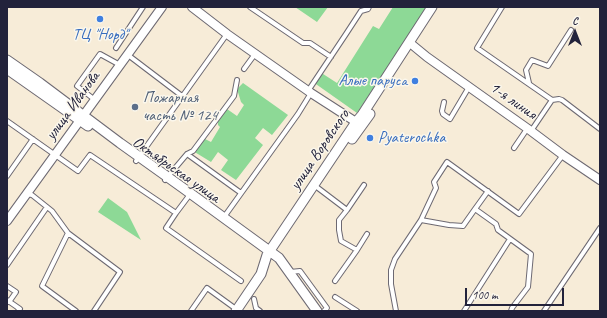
<!DOCTYPE html>
<meta charset="utf-8">
<style>
body{margin:0}
#map{position:relative;width:607px;height:318px;overflow:hidden;background:#f7ecd8;font-family:Caveat,sans-serif}
canvas{display:block}
.frame{position:absolute;inset:0;border:8px solid #22223b;pointer-events:none}
.north{position:absolute;left:555px;top:12px;width:40px;height:40px;-webkit-text-stroke:3px #fbf7ec;paint-order:stroke;rotate:0deg;font-size:11px;font-weight:700;line-height:16px;text-align:center;color:#22223b}
.north::after{content:'';display:block;margin:auto;width:14px;height:18px;background:#22223b;clip-path:polygon(50% 0,100% 100%,50% 72%,0 100%)}
.scale{position:absolute;left:465px;top:288px;width:99px;height:18px;box-sizing:border-box;border:2px solid #22223b;border-top:0;padding-left:5px;font-size:12px;line-height:14px;white-space:nowrap;color:#22223b;-webkit-text-stroke:3px #fbf7ec;paint-order:stroke}
</style>
<div id="map">
<canvas width="607" height="318"></canvas>
<div class="frame"></div>
<div class="north">С</div>
<div class="scale">100 m</div>
</div>
<script>
const ctx = document.querySelector('canvas').getContext('2d');
ctx.lineJoin = 'round';
function fill(path, color) { ctx.fillStyle = color; ctx.fill(path, 'evenodd'); }
const shape = rows => new Path2D(rows.map(r => 'M' + r).join(''));
function stroke(path, color, width, dash) { ctx.strokeStyle = color; ctx.lineWidth = width; ctx.lineCap = dash ? 'butt' : 'round'; ctx.setLineDash(dash || []); ctx.stroke(path); }
function label(font, color, halo, rows, align = 'center') {
  ctx.font = font + ' Caveat,sans-serif'; ctx.lineWidth = 3; ctx.setLineDash([]); ctx.textBaseline = 'middle'; ctx.strokeStyle = halo; ctx.fillStyle = color; for (const [text, x, y, turn = 0] of rows) {
    ctx.save(); ctx.translate(x, y); ctx.rotate((+turn || 0) * Math.PI / 180); ctx.textAlign = isNaN(turn) ? turn : align; if (halo) ctx.strokeText(text, 0, 0); ctx.fillText(text, 0, 0); ctx.restore();
  }
}
fill(shape([
 [295,7,328,7,317,22],
 [393,7,428,7,357,113,313,82,320,72,337,83,373,26,379,29],
 [243,83,288,115,272,135,263,128,255,138,263,145,236,180,221,170,228,160,218,152,211,162,193,151,203,138,211,142,220,127,218,125,218,121,227,109,237,116,244,105,241,102,237,89],
 [108,198,127,212,141,240,98,212]
]), '#8dd996');
const service = shape([
 [250,7,303,43,310,43,331,57],
 [502,7,477,48,552,100],
 [116,48,143,7],
 [128,55,182,96],
 [244,69,255,54],
 [529,83,526,70,532,60,548,66,571,30],
 [308,91,346,34,361,11,368,9,369,7],
 [95,100,77,86,100,54,120,65],
 [444,102,442,111,443,114,450,119,469,87],
 [7,121,78,171,90,155,176,213,188,197],
 [531,131,552,100,559,99,562,100,600,129],
 [514,148,527,129],
 [187,154,241,193],
 [136,161,227,34],
 [7,176,33,139],
 [165,180,187,154,193,151,234,96,237,80],
 [314,185,347,210,339,220,339,230,341,241,357,250,367,234],
 [27,194,32,195,52,211,68,233,120,272,94,311],
 [475,209,488,191],
 [347,210,364,185],
 [176,213,166,228,241,281],
 [224,217,298,114,311,93],
 [421,220,449,225,463,226,475,209,496,224,498,230,531,254,528,287,512,308,511,311],
 [68,233,42,286,76,311],
 [7,265,47,207],
 [290,272,300,271,327,308,324,311],
 [335,281,357,250],
 [7,286,16,292,9,302],
 [335,297,357,311],
 [254,299,256,308,260,311],
 [7,300,20,309,18,311],
 [191,311,207,288,236,309],
 [396,311,391,284,391,270,395,259,421,220,436,188,434,182,447,162,519,214,563,155],
 [464,311,510,239],
 [544,311,600,228]
]);
const minor = shape([
 [192,7,227,34,311,93,356,122],
 [410,43,427,57,531,131,563,155,600,180],
 [7,221,162,7]
]);
const tertiary = shape([
 [7,60,40,83,120,143,183,188,279,258,317,311],
 [7,69,88,126],
 [352,139,370,114],
 [236,311,261,274,267,255,356,122,362,115,432,7]
]);
stroke(service, '#6d6972', 6);
stroke(minor, '#6d6972', 10);
stroke(tertiary, '#6d6972', 11);
stroke(service, '#fff', 4);
stroke(minor, '#fff', 8);
stroke(tertiary, '#fff', 9);
for (const [x, y, r, color] of [
 [100,19,4,"#3f7fe0"],
 [415,81,4,"#3f7fe0"],
 [135,107,4,"#5c6f8a"],
 [370,138,4,"#3f7fe0"]
]) { const dot = new Path2D(); dot.arc(x, y, r, 0, 2 * Math.PI); ctx.fillStyle = color; ctx.fill(dot); stroke(dot, '#fbf7ec', 1.5); }
label('16px', '#366cbe', '#fbf7ec', [
 ["ТЦ \"Норд\"",100,35],
 ["Алые паруса",407,81,"right"],
 ["Pyaterochka",378,138,"left"]
]);
label('16px', '#4e5e75', '#fbf7ec', [
 ["Пожарная",143,98],
 ["часть № 124",143,116]
], 'left');
label('16px', '#22223b', '#fbf7ec', [
 ["1-я линия",513,101,35],
 ["улица Иванова",73,106,-54],
 ["улица Воровского",320,150,-56],
 ["Октябрьская улица",176,170,35]
]);
</script>
